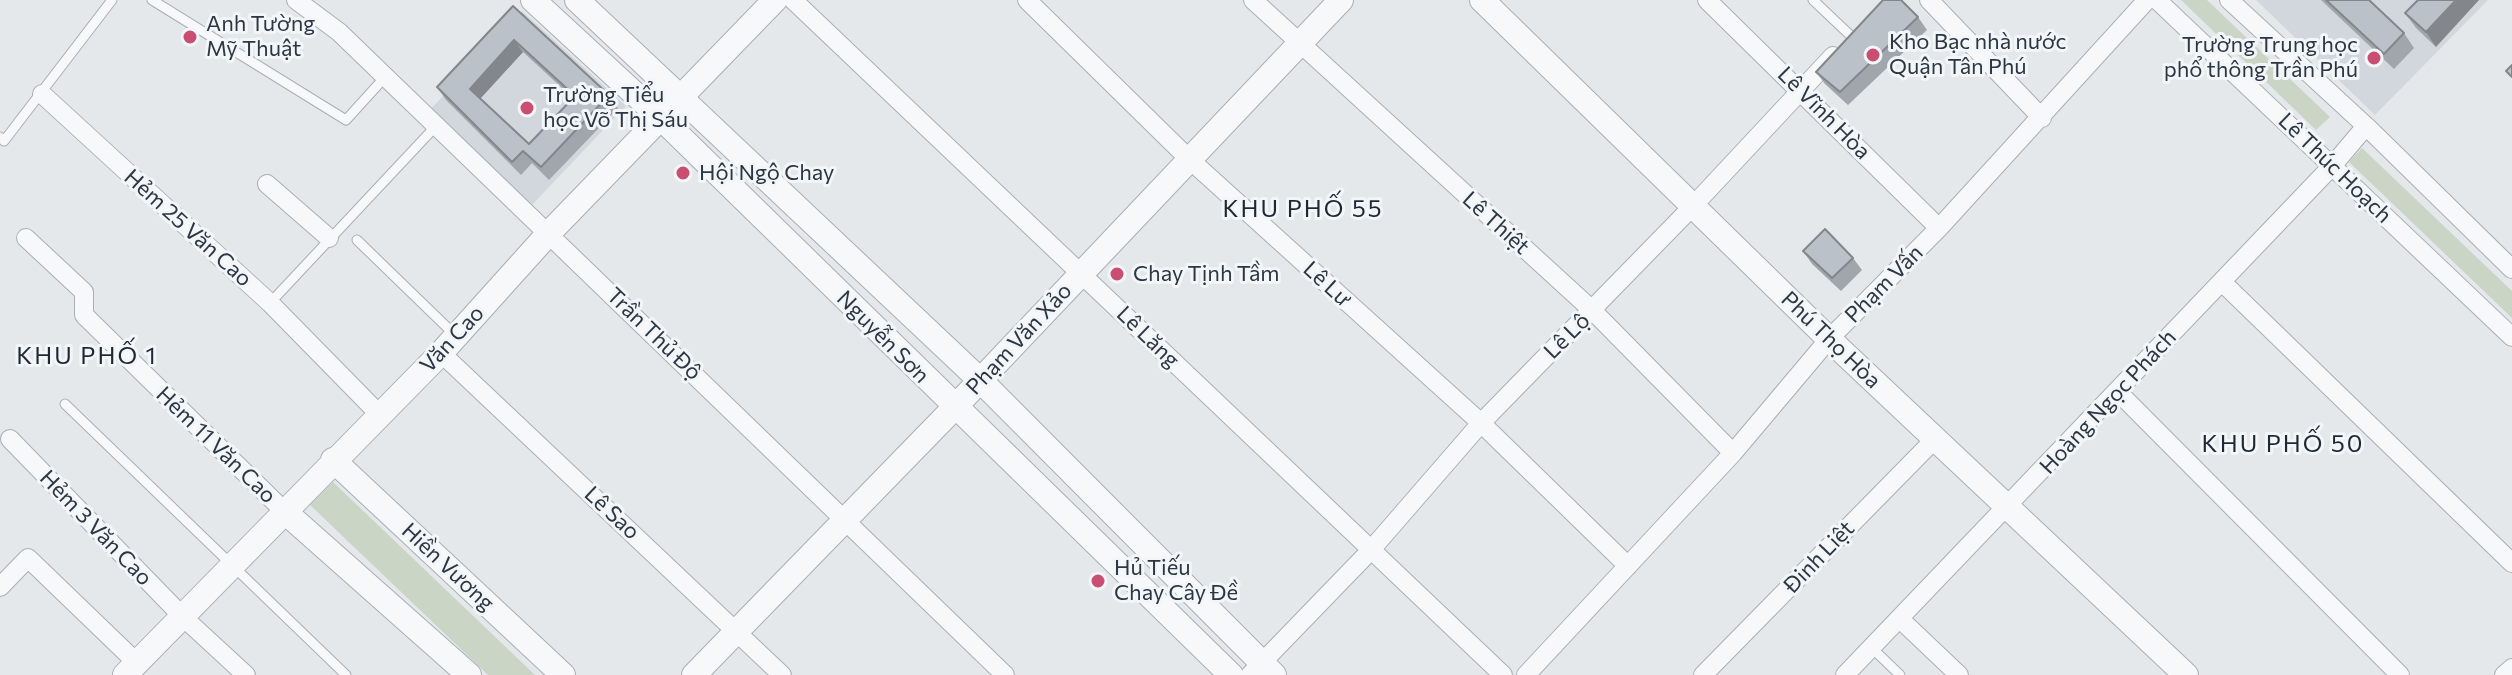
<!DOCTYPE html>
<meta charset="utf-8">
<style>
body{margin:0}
canvas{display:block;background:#e4e8eb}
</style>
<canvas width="2512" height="675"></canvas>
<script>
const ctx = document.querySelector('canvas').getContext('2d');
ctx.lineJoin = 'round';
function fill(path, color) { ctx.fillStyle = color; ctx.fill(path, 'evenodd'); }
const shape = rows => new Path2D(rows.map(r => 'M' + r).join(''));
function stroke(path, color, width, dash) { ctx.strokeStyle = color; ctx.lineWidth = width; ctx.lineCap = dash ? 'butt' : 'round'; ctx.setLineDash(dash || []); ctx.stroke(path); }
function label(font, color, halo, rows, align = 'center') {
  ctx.font = font + ' Commissioner,sans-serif'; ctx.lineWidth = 6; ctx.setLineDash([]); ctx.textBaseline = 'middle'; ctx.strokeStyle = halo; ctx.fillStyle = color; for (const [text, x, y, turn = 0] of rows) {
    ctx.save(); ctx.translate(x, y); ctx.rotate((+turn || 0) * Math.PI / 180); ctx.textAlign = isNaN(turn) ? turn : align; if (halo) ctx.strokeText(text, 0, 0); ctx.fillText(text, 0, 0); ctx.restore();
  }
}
fill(shape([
 [2256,0,2488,0,2375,115],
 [522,11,626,106,531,206,429,111]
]), '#d2d7dd');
fill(shape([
 [2181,0,2207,0,2330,117,2316,130],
 [2362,148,2512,291,2512,318,2349,162],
 [333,482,535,675,488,675,310,505]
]), '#cbd5c5');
const service = shape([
 [152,0,346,120,385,77],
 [1813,0,1852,37],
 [0,137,4,141,112,0],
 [357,240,455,335],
 [270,303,435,127],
 [65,404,346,675],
 [1872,648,1900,675]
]);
const minor = shape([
 [296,0,339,32,1005,675],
 [793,0,1503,675],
 [1027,0,1188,158,1481,423,1628,566],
 [1253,0,1592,310,1733,453],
 [1707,0,1939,228],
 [1929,0,2042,118],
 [2157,0,2512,337],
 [2229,0,2366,126,2512,269],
 [42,94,270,303,378,413],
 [267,184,329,238],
 [26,238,84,292,84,315,284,511],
 [2222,282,2512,563],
 [441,353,782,675],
 [2118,392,2400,675],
 [10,439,183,617,246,675],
 [0,587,28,558,137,663],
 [1900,619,1959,675],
 [1250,675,1370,551,1481,423,1692,207,1833,56],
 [1526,675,1733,453,1829,339,1939,228,2147,0],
 [1703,675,1935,439],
 [1845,675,2333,165,2366,126],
 [2504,675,2512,668]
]);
const tertiary = shape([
 [533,0,662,119,1231,675],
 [577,0,980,380,1274,675],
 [1482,0,1829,339,2186,675],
 [333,460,563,675],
 [284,511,469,675],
 [125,675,441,353,549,233,775,0],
 [694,675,954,408,1341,0]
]);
stroke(service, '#a9afb5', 11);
stroke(minor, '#a9afb5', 20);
stroke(tertiary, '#a9afb5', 26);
stroke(service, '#f6f8f9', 9);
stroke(minor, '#f6f8f9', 18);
stroke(tertiary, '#f6f8f9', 24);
fill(shape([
 [2321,0,2369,0,2404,33,2414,48,2394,69],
 [2418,0,2436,47,2416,28,2405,13],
 [513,6,609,95,618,108,549,180,532,163,521,175,446,100,437,87],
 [523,52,573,98,529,144,480,99],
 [1918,17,1927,30,1848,105,1825,84,1816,72],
 [1803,251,1853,258,1862,270,1841,291,1812,264]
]), '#a1a6ac');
fill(shape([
 [2456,0,2479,0,2436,47,2426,32],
 [514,40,523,52,478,101,470,89]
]), '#83878c');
const building = shape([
 [1883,0,1901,0,1918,17,1840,92,1816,72,1883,0],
 [2326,0,2369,0,2404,33,2384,54,2326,0],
 [2418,0,2456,0,2426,32,2405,13,2418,0],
 [513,6,609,95,541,167,523,151,512,162,437,87,513,6],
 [514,40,575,96,529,144,470,89,514,40],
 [2512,65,2512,77,2506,71,2512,65],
 [1825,229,1853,258,1832,278,1803,251,1825,229]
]);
fill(building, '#bbc1c8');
stroke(building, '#83878c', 2);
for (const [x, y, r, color] of [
 [190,37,8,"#ca4e71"],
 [1873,55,8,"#ca4e71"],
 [2374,58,8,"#ca4e71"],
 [527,108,8,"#ca4e71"],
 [683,173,8,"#ca4e71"],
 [1117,274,8,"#ca4e71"],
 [1098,581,8,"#ca4e71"]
]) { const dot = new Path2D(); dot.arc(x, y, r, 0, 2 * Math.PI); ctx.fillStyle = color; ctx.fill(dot); stroke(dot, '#f3f6f8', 3); }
label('22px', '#2c3743', '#f3f6f8', [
 ["Anh Tường",206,24],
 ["Mỹ Thuật",206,49],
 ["Kho Bạc nhà nước",1889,42],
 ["Quận Tân Phú",1889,67],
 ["Trường Trung học",2358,45,"right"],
 ["phổ thông Trần Phú",2358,70,"right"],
 ["Trường Tiểu",543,95],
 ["học Võ Thị Sáu",543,120],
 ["Hội Ngộ Chay",699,173],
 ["Chay Tịnh Tầm",1133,274],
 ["Hủ Tiếu",1114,568],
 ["Chay Cây Đề",1114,593]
], 'left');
label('22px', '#2c3743', '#f3f6f8', [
 ["Lê Vĩnh Hòa",1824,113,45],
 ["Lê Thúc Hoạch",2335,168,44],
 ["Lê Thiệt",1496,223,42],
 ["Hẻm 25 Văn Cao",188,228,42],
 ["Lê Lư",1327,284,42],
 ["Phạm Vấn",1884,284,-45],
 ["Trần Thủ Độ",654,334,44],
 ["Lê Lộ",1567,336,-45],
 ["Nguyễn Sơn",883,337,45],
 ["Lê Lăng",1148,337,44],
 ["Văn Cao",452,339,-47],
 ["Phạm Văn Xảo",1019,339,-47],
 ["Phú Thọ Hòa",1831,340,44],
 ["Hoàng Ngọc Phách",2108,402,-47],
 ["Hẻm 11 Văn Cao",216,445,44],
 ["Lê Sao",612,513,43],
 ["Hẻm 3 Văn Cao",96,528,46],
 ["Đinh Liệt",1819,557,-46],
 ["Hiền Vương",448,567,43]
]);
ctx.letterSpacing = '2px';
label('24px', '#1e2834', '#f3f6f8', [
 ["KHU PHỐ 55",1303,209],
 ["KHU PHỐ 1",87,356],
 ["KHU PHỐ 50",2283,444]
]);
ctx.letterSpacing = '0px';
</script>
